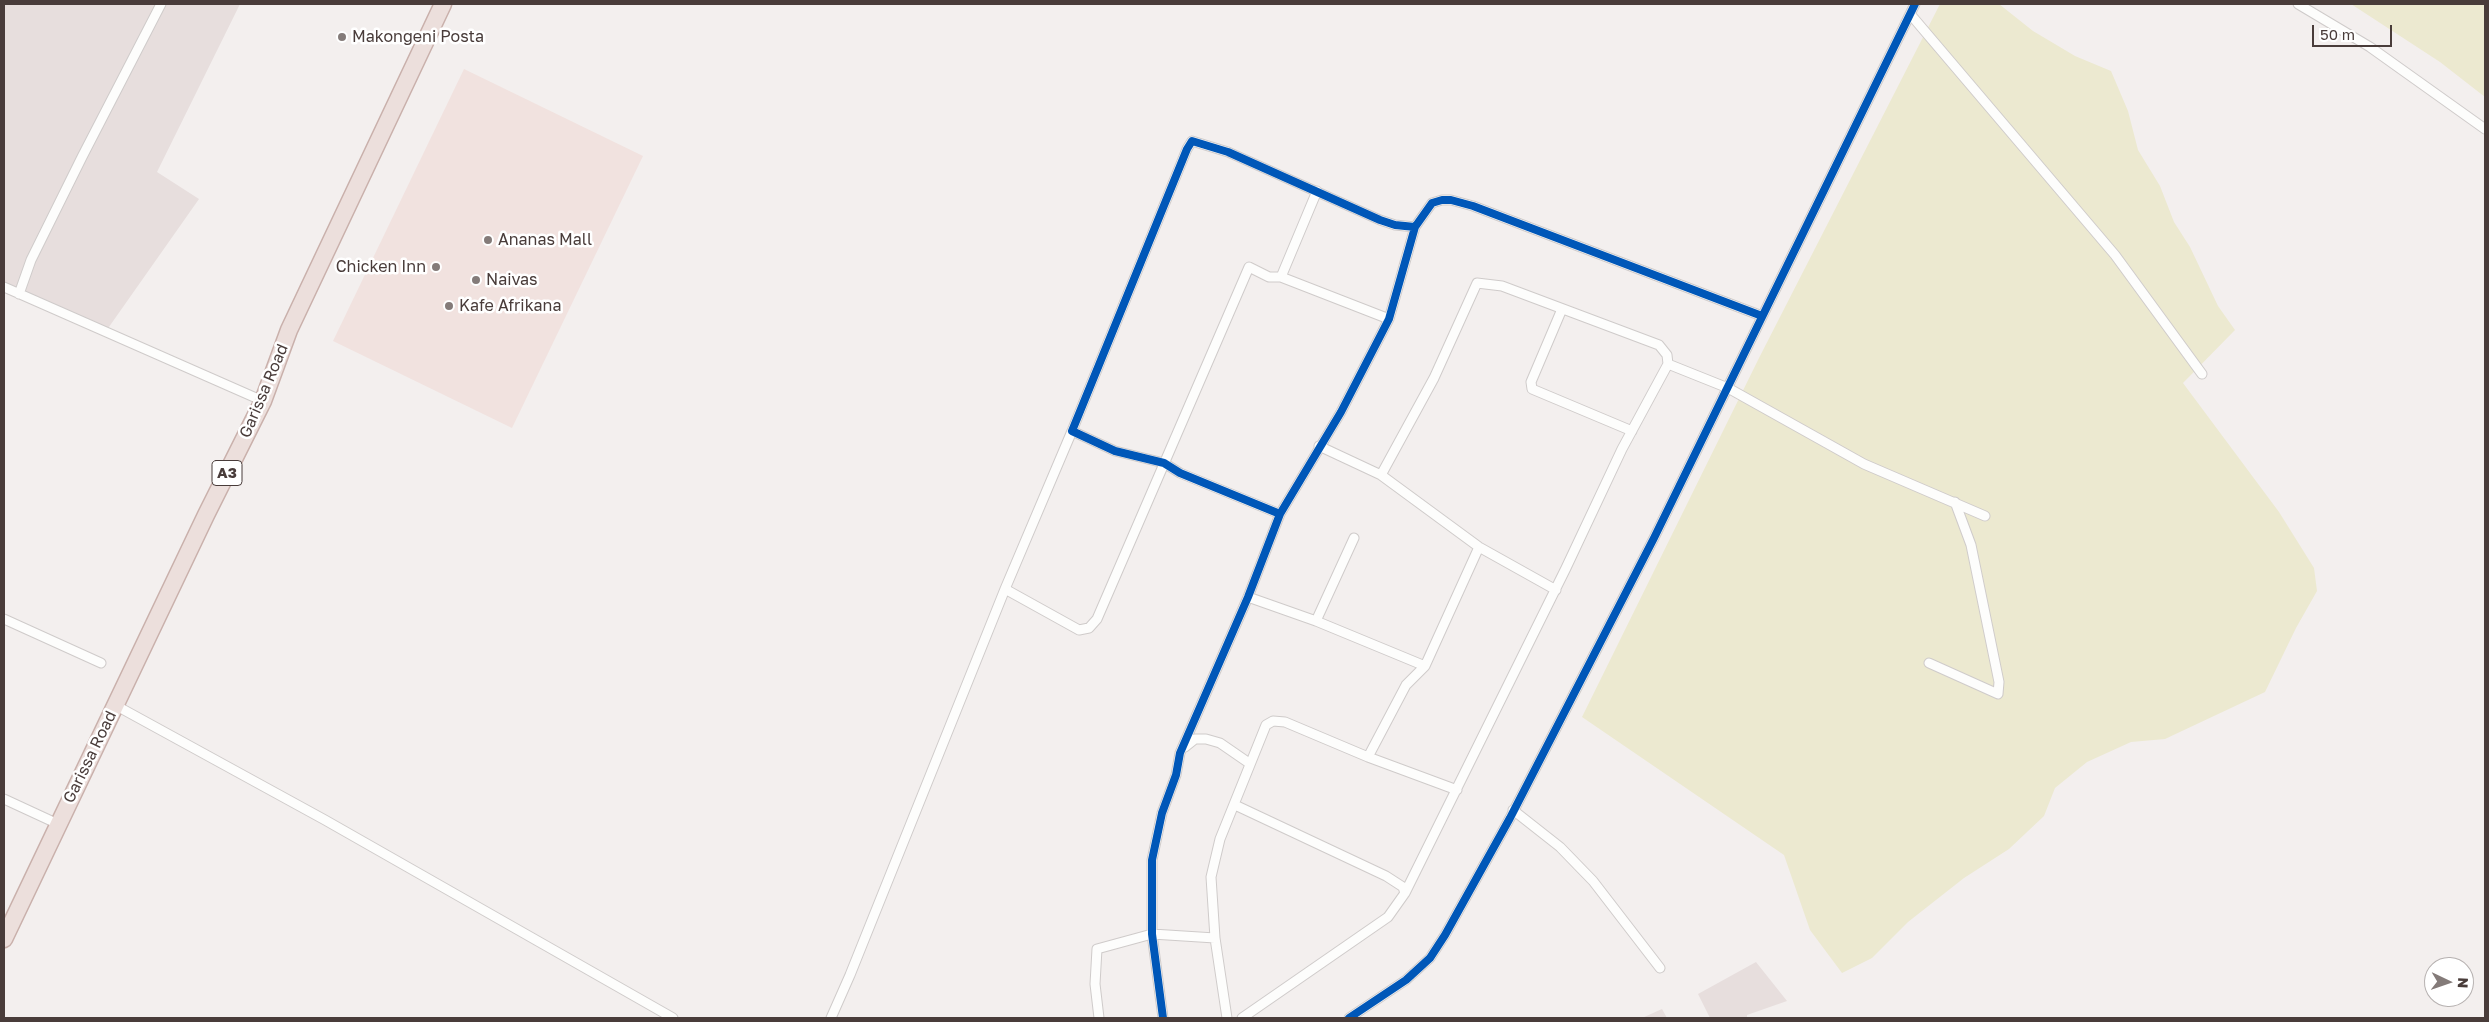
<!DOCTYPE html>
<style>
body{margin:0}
#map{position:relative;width:2489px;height:1022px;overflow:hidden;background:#f3efee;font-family:"Golos Text",sans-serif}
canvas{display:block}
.frame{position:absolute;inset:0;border:5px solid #493c3a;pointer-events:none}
.north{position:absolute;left:2424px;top:957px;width:50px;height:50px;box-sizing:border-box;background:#fff;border:1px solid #b6b1b0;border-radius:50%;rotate:93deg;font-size:14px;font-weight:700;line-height:20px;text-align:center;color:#493c3a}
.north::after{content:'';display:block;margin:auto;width:18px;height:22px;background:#847b79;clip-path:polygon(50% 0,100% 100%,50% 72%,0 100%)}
.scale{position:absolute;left:2312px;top:25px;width:80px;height:22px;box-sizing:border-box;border:2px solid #493c3a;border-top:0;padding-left:6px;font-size:15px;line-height:18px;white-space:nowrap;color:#493c3a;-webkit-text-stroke:4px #fff;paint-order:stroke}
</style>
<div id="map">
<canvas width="2489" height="1022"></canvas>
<div class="frame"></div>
<div class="north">N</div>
<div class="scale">50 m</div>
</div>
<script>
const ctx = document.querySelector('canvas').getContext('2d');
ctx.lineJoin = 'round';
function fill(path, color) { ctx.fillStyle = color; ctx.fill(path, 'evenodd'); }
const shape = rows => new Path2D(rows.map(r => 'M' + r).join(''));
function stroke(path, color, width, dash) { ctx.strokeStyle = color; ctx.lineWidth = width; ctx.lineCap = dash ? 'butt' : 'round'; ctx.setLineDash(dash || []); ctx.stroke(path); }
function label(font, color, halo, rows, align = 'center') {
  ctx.font = font + ' "Golos Text",sans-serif'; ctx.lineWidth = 5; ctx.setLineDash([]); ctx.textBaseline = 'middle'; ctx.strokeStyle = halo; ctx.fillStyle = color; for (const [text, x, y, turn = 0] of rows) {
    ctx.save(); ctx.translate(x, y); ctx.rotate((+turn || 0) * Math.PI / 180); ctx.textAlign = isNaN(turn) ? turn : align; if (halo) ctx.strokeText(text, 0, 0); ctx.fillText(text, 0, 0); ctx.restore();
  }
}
fill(shape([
 [4,4,240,4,157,172,199,199,104,334,4,290],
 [1756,962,1787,1001,1747,1015,1747,1018,1710,1018,1698,994],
 [1662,1009,1667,1018,1642,1018]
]), '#e7dedd');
fill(shape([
 [464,69,643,156,512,428,333,341]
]), '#f1e2df');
fill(shape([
 [1940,4,1999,4,2033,31,2075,56,2111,71,2128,111,2138,150,2160,186,2174,222,2190,247,2218,306,2235,330,2183,383,2279,512,2314,568,2317,591,2296,628,2265,692,2165,739,2131,742,2087,762,2055,788,2044,816,2009,849,1964,878,1908,922,1872,958,1842,973,1810,930,1784,855,1582,717,1759,358],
 [2351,4,2485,4,2485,97,2440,62]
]), '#ece9d0');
const street = shape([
 [2298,4,2370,47,2485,129],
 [1911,15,2115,255,2202,374],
 [1281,277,1317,191],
 [4,287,263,401],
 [19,294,31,260,82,157,161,4],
 [1562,309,1531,382,1532,389,1632,431],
 [1319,446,1381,475],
 [1280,514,1180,473,1164,463,1115,451,1072,431,1187,149,1192,141,1228,152,1380,220,1395,225,1415,227],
 [1005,589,1079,630,1089,628,1097,619,1249,267,1269,277,1281,277,1389,319],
 [1556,590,1479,547,1381,475,1434,378,1477,283,1502,286,1659,345,1667,355,1668,364,1728,388,1864,464,1985,516],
 [1248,597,1316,621,1425,666],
 [4,619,101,663],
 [1316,621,1354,538],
 [1929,663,1998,694,1999,682,1971,545,1955,502],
 [115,705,325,820,673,1018],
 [1185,747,1195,739,1206,739,1220,743,1249,763],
 [1368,757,1457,790],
 [4,799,58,824],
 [1235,805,1386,876,1403,887,1405,893,1388,917,1242,1018],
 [1513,810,1560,847,1593,881,1660,968],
 [1405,893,1566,568,1622,449,1668,364],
 [831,1018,850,975,1005,589,1072,431],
 [1099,1018,1095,984,1097,949,1152,934,1215,938],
 [1163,1018,1152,934,1152,860,1162,813,1176,775,1180,753,1248,597,1280,514,1341,412,1389,319,1415,227,1432,203,1442,200,1451,200,1473,206,1762,316],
 [1227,1018,1215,938,1211,877,1220,839,1266,725,1273,721,1285,722,1368,757,1406,685,1425,666,1479,547],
 [1349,1018,1406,980,1430,958,1445,935,1510,818,1654,538,1915,4]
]);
const highway = shape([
 [4,939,206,515,263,401,289,330,443,4]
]);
stroke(street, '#cfcbca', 11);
stroke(highway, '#c9b0ab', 19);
stroke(street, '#fdfdfc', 9);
stroke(highway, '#ecdfdc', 16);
stroke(shape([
 [1280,514,1180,473,1164,463,1115,451,1072,431,1187,149,1192,141,1228,152,1380,220,1395,225,1415,227],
 [1163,1018,1152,934,1152,860,1162,813,1176,775,1180,753,1248,597,1280,514,1341,412,1389,319,1415,227,1432,203,1442,200,1451,200,1473,206,1762,316],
 [1349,1018,1406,980,1430,958,1445,935,1510,818,1654,538,1915,4]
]), '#0057b8', 8);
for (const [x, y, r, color] of [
 [342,37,5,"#847b79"],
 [488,240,5,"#847b79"],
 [436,267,5,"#847b79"],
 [476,280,5,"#847b79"],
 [449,306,5,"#847b79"]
]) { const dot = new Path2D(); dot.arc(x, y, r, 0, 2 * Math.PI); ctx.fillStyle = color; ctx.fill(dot); stroke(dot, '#fff', 2); }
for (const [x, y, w] of [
 [227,473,30]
]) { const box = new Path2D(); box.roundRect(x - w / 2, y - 12.5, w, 25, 4); ctx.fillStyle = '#fff'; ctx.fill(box); stroke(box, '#493c3a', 1); }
label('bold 15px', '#493c3a', null, [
 ["A3",227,473]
]);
label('16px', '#493c3a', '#fff', [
 ["Makongeni Posta",352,37],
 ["Ananas Mall",498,240],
 ["Chicken Inn",426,267,"right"],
 ["Naivas",486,280],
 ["Kafe Afrikana",459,306]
], 'left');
label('16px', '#493c3a', '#fff', [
 ["Garissa Road",264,391,-67],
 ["Garissa Road",90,757,-64]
]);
</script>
